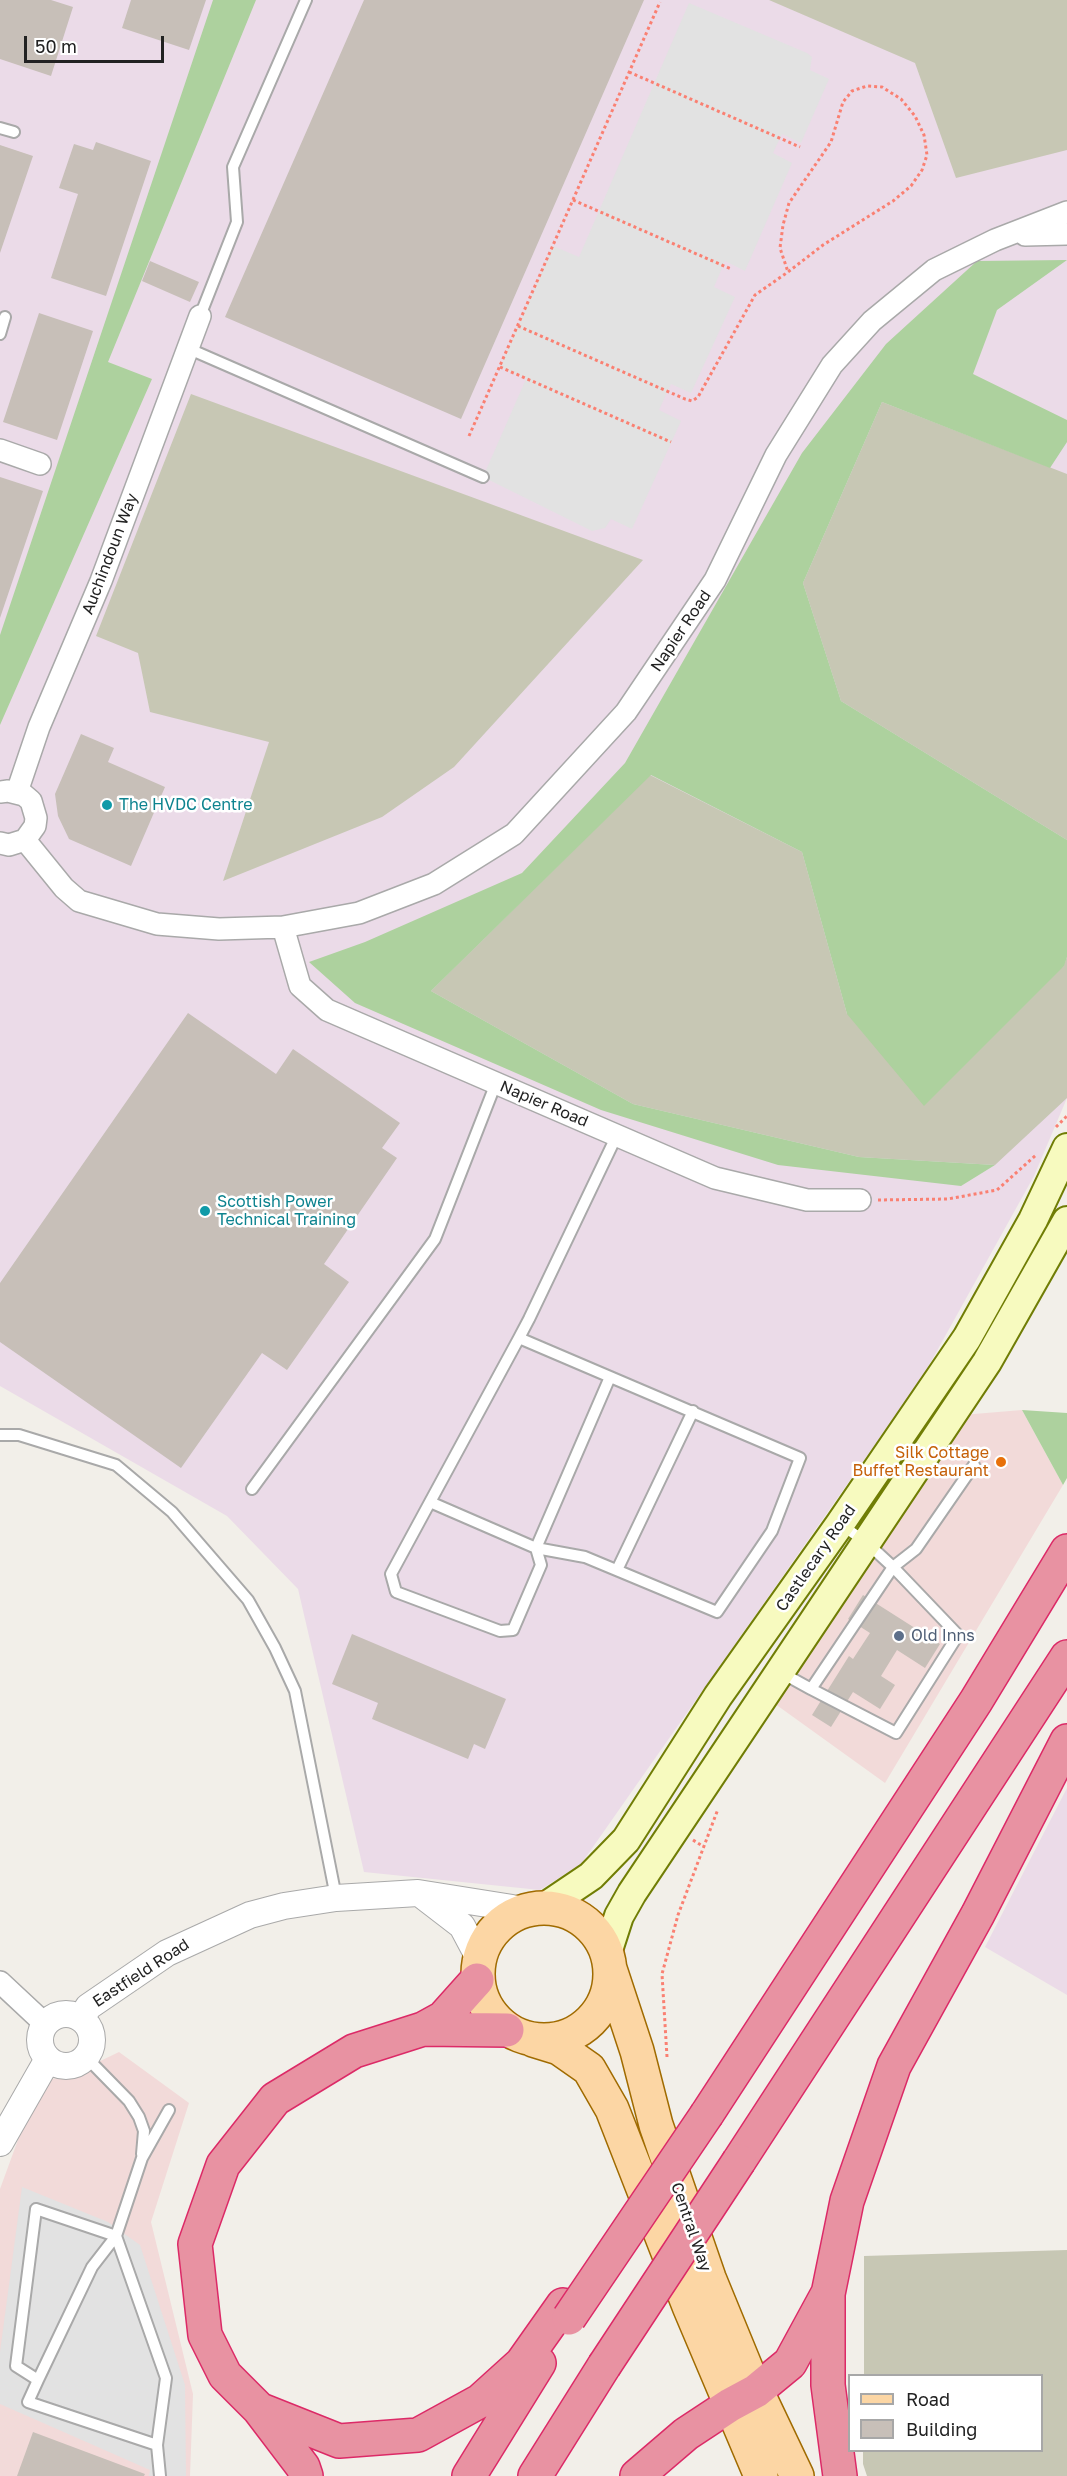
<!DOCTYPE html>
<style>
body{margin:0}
#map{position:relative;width:1067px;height:2476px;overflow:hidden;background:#f2efe9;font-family:"Golos Text",sans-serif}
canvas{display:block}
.legend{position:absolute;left:848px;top:2374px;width:195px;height:78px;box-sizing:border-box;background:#fff;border:2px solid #a7a7a7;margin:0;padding:8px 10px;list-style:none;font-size:18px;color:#222}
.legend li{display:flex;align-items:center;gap:12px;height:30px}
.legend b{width:30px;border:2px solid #a7a7a7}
.scale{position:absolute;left:24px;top:36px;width:140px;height:27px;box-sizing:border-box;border:3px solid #222;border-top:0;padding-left:8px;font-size:18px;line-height:21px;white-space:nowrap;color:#222;-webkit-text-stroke:4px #fff;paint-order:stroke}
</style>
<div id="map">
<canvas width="1067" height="2476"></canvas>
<ul class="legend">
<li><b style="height:8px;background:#fcd6a4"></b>Road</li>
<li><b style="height:16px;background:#c7bfb8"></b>Building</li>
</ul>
<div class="scale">50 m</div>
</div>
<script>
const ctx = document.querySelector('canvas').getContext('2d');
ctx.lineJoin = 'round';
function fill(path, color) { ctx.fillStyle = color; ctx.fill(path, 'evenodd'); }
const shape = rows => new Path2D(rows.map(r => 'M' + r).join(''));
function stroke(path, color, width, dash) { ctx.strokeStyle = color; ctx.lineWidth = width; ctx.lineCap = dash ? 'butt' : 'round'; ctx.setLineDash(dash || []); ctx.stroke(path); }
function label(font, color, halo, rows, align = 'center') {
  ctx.font = font + ' "Golos Text",sans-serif'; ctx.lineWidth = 5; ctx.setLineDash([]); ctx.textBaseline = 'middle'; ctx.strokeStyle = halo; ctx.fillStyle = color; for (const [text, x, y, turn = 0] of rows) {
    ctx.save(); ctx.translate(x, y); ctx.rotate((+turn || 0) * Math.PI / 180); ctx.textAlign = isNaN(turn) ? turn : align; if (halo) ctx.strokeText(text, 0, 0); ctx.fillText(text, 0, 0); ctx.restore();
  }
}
fill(shape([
 [1022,1410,1063,1485,885,1783,771,1701,962,1415],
 [119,2052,189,2103,151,2222,193,2394,190,2476,0,2476,0,2189,30,2107,52,2079,67,2077]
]), '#f2dad9');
fill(shape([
 [0,0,1067,0,1067,1098,1034,1176,923,1376,581,1864,540,1890,364,1872,298,1589,227,1516,0,1386],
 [1067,1788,1067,1995,985,1947]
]), '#ebdbe8');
fill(shape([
 [769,0,1067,0,1067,150,956,178,915,63],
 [191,394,643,560,454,767,382,817,223,881,269,742,150,712,138,653,96,636],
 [882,402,1067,474,1067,840,841,701,803,583],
 [650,775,802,852,847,1014,1063,967,1067,957,1067,1098,995,1165,859,1157,633,1104,431,991],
 [1067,2250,1067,2476,867,2476,863,2464,863,2451,1042,2450,1042,2376,864,2375,864,2256]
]), '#c7c7b4');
fill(shape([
 [213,0,256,0,108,362,152,379,0,725,0,635],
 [1067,260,997,310,973,374,1067,420,1067,442,1050,468,882,402,803,583,841,701,1067,840,1067,957,1064,966,924,1106,847,1014,802,852,651,775,431,991,633,1104,859,1157,995,1165,961,1186,778,1165,601,1110,355,1003,309,962,365,942,522,873,625,763,802,453,886,344,977,261],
 [1022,1410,1067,1413,1067,1478,1063,1485]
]), '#add19e');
fill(shape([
 [689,3,807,53,812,57,810,70,829,79,801,143,782,134,773,153,792,163,745,271,725,261,714,287,735,297,691,393,671,384,659,410,681,421,632,529,611,519,605,528,592,531,483,477,526,379,500,367,553,246,579,257],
 [22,2187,108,2222,140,2245,185,2385,186,2476,149,2476,150,2470,0,2404,0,2352]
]), '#e2e2e2');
fill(shape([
 [0,0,51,0,73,7,51,76,0,59],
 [131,0,206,0,189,50,122,28],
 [364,0,644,0,461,419,225,317],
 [96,142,151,161,106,296,51,278,78,194,59,188,74,144,93,150],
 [0,145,33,156,0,253],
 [150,261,199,282,190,302,142,281],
 [39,313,93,331,57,440,3,422],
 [0,477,43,491,0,618],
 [81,734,114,748,108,762,165,787,131,866,69,839,58,816,55,794],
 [188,1013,276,1074,293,1049,400,1123,382,1148,397,1158,324,1264,349,1282,287,1370,262,1353,181,1468,0,1342,0,1283],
 [863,1595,940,1644,925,1668,897,1650,881,1676,895,1685,880,1709,853,1692,831,1727,812,1715,849,1656,853,1659,870,1633,848,1619],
 [352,1634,506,1699,485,1749,474,1744,468,1759,372,1719,378,1703,332,1684],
 [33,2432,145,2474,144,2476,17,2476]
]), '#c7bfb8');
const service = shape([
 [0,128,14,132],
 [200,316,237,222,233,167,306,0],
 [0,334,5,317],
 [187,348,483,477],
 [519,1338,800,1458,772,1531,717,1612,585,1557,536,1548,610,1377],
 [0,1435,19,1435,116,1465,172,1512,248,1600,275,1648,295,1691,336,1897],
 [252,1489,435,1239,496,1083],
 [430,1502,536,1548,541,1565,513,1630,500,1631,396,1592,391,1574,430,1502,519,1338,529,1319,617,1135],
 [617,1570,693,1411],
 [782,1673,811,1689,893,1567,866,1542,840,1524],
 [811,1689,896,1733,958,1635,893,1567,916,1549,974,1465],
 [86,2057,129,2101,139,2117,144,2131,142,2154],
 [38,2380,16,2366,36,2209,116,2236,166,2378,157,2445,28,2402,38,2380,92,2267,116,2236,142,2158,169,2110],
 [157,2445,160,2476]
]);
const minor = shape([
 [1025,235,1067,234],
 [0,450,40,464],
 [0,792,8,791,24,795,31,801,36,818,35,826,25,840,9,845,0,843],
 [17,792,39,727,101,581,200,316],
 [25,840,64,888,79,901,157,924,219,929,283,927,359,913,434,884,514,834,626,712,715,580,776,455,832,365,872,321,934,270,995,240,1067,212],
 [283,927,300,986,327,1010,715,1178,807,1200,860,1200],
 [0,1982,45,2024]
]);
const tertiary = shape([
 [423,1896,462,1926,479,1958],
 '40 2040a26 26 0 1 1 52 0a26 26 0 1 1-52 0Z',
 [82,2019,88,2007,167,1953,250,1915,284,1906,336,1898,418,1893,525,1910],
 [0,2143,48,2059]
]);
const secondary = shape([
 [545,1907,591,1876,626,1840,718,1696,840,1524,967,1338,1033,1220,1067,1148],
 [607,1953,619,1916,632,1893,987,1362,1067,1221]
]);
const primary = shape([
 '478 1974a66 66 0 1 1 132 0a66 66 0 1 1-132 0Z',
 [610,1969,637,2051,656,2125,709,2278,748,2373,797,2476],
 [533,2040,559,2048,589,2069,612,2109,689,2306,761,2476]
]);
const motorway = shape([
 [423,2029,443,2018,477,1980],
 [707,2114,976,1701,1067,1551],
 [739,2161,1067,1657],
 [261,2410,339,2441,418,2435,480,2401,522,2363,563,2305],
 [306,2476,303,2467,259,2409,225,2375,205,2335,195,2244,223,2165,275,2099,354,2051,423,2029,507,2030],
 [469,2476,539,2363],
 [535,2476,604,2366],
 [637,2476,686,2434,730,2405,756,2391,790,2363,827,2295],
 [840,2476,828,2385,828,2294,847,2201,894,2066,978,1914,1067,1741]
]);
stroke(service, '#a9a9a9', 14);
stroke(minor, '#a9a9a9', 24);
stroke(tertiary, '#a9a9a9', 28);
stroke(secondary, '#707d05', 32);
stroke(primary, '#a06b00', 36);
stroke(motorway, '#dc2a67', 36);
stroke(shape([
 [629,72,800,147],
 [573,200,731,269],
 [518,326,685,399,692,401,698,397,755,295,788,272,823,245,893,201,911,186,922,170,927,155,924,135,915,116,901,99,882,87,867,86,852,91,843,102,831,142,789,203,783,225,780,248,788,272],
 [500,367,671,442],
 [469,436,660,2],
 [1056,1127,1067,1116],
 [878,1200,948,1199,997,1190,1037,1154],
 [693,1840,704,1847],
 [667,2057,662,1974,678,1915,718,1809]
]), '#fa8072', 3, [3, 3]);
stroke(service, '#fff', 10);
stroke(minor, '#fff', 21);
stroke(tertiary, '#fff', 26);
stroke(secondary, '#f7fabf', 28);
stroke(primary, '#fcd6a4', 33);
stroke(motorway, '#e892a2', 33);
const motorwayBridge = shape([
 [569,2318,707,2114],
 [604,2366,739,2161]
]);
stroke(motorwayBridge, '#dc2a67', 36, []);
stroke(motorwayBridge, '#e892a2', 33);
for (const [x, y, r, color] of [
 [107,805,6,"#0f9aa8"],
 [205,1211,6,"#0f9aa8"],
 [1001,1462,6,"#e8710a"],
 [899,1636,6,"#5c6f8a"]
]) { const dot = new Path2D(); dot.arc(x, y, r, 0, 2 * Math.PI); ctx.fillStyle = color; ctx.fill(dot); stroke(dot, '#fff', 2); }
label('16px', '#222', '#fff', [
 ["Auchindoun Way",110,554,-69],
 ["Napier Road",681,631,-56],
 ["Napier Road",544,1104,23],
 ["Castlecary Road",816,1558,-55],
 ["Eastfield Road",141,1973,-33],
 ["Central Way",691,2227,71]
]);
label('16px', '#0d838f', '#fff', [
 ["The HVDC Centre",119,805],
 ["Scottish Power",217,1202],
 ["Technical Training",217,1220]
], 'left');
label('16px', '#c56008', '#fff', [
 ["Silk Cottage",989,1453],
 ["Buffet Restaurant",989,1471]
], 'right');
label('16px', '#4e5e75', '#fff', [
 ["Old Inns",911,1636]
], 'left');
</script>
